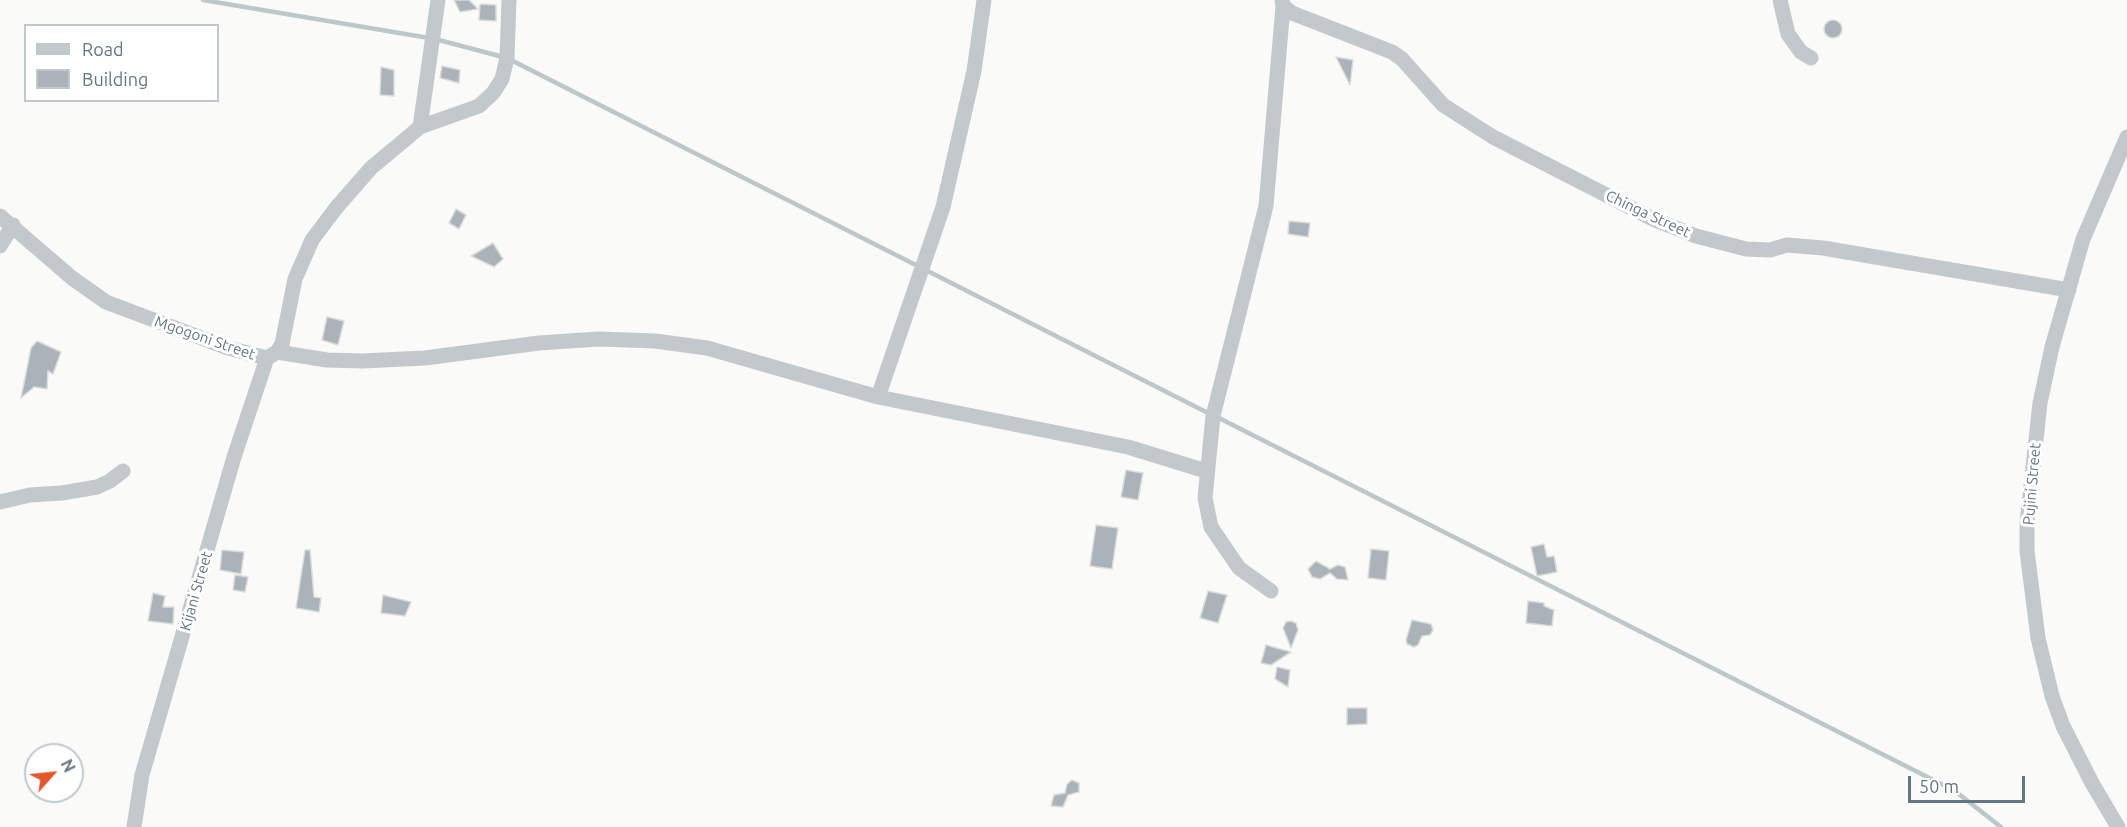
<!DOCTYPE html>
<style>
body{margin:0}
#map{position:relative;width:2127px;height:827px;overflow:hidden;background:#fafaf8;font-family:Ubuntu,sans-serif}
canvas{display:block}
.legend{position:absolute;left:24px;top:24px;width:195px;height:78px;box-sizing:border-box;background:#fff;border:2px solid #c1c8cd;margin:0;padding:8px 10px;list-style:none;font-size:18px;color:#657683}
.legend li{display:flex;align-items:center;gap:12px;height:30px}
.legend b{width:30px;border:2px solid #c1c8cd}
.north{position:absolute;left:24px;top:743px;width:60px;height:60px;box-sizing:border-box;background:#fff;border:2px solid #c1c8cd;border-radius:50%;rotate:63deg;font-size:16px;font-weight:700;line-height:24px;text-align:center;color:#657683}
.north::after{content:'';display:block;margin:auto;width:21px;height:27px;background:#e4572e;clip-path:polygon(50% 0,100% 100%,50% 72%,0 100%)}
.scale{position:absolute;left:1908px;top:776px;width:117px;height:27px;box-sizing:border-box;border:3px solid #657683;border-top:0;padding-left:8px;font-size:18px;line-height:21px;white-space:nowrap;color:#657683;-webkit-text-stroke:4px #fff;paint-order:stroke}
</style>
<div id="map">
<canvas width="2127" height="827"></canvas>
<ul class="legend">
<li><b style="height:8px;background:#c3c8cc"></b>Road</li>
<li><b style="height:16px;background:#aab3b9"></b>Building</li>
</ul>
<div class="north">N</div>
<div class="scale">50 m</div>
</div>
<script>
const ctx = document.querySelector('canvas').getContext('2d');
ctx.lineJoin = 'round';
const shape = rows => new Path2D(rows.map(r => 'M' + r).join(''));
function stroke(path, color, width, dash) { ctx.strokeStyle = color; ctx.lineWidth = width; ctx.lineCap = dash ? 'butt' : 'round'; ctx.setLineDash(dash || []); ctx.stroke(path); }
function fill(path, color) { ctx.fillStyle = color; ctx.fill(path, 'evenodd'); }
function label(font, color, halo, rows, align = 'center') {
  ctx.font = font + ' Ubuntu,sans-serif'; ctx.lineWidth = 6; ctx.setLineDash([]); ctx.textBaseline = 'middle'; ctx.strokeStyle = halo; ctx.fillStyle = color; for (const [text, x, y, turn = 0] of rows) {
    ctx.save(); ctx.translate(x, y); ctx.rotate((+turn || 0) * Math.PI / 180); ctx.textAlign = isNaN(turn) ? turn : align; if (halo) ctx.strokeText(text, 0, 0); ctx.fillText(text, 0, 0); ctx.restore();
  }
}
stroke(shape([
 [203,0,435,39,507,58,1210,414],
 [1217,417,1955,791,2001,827]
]), '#bbc7cb', 4.5);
const building = shape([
 [454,0,469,0,478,9,460,12,454,0],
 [480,4,496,5,496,21,479,20,480,4],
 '1824 29a9 9 0 1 1 18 0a9 9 0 1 1-18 0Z',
 [1336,57,1353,60,1350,85,1336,57],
 [442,66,460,70,459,83,440,78,442,66],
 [381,67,394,70,394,96,380,95,381,67],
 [456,209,466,215,459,229,449,223,456,209],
 [1289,221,1310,223,1308,237,1288,234,1289,221],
 [493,243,503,259,494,267,471,256,493,243],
 [327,317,344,321,338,345,322,340,327,317],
 [37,341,61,352,53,374,48,371,47,389,34,387,21,398,31,348,37,341],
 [1126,470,1143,473,1138,500,1121,497,1126,470],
 [1096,525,1118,528,1112,569,1090,566,1096,525],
 [1544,544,1547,557,1554,556,1557,572,1537,576,1531,547,1544,544],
 [1371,549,1389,551,1386,580,1368,578,1371,549],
 [222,550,244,552,241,574,220,570,222,550],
 [305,550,310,550,314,597,321,598,319,612,296,608,305,550],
 [1316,561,1330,569,1338,565,1345,567,1348,580,1337,579,1330,573,1320,579,1312,577,1308,569,1316,561],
 [235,575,248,577,245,592,233,590,235,575],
 [1208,591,1227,595,1218,623,1200,618,1208,591],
 [153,593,165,596,163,607,174,607,173,624,148,621,153,593],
 [383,595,411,602,405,616,381,613,383,595],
 [1528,601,1544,603,1544,606,1554,610,1552,626,1526,623,1528,601],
 [1412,620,1431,624,1433,630,1430,635,1422,636,1418,645,1414,647,1407,644,1406,640,1412,620],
 [1291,621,1296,623,1298,630,1291,648,1283,628,1286,622,1291,621],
 [1266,645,1291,652,1271,665,1261,663,1266,645],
 [1277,667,1290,670,1288,687,1275,679,1277,667],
 [1347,708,1367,708,1367,724,1347,725,1347,708],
 [1072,780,1079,783,1079,792,1068,795,1063,807,1051,806,1054,795,1065,793,1067,784,1072,780]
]);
fill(building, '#aab3b9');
stroke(building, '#dcdcda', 1.5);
stroke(shape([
 [1282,0,1283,6,1292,13,1392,52,1402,59,1443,105,1493,137,1655,220,1696,236,1746,249,1770,250,1787,245,1823,248,2069,290],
 [1780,0,1788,34,1801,52,1811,58],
 [420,127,438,0],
 [0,216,72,278,106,302,228,348,267,358,277,352,282,344,295,279,312,240,336,208,371,168,420,127,479,106,493,93,502,79,507,58,509,0],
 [0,246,13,225],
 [277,352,327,360,362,361,425,358,539,343,599,339,655,341,707,348,878,397,1128,447,1206,471],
 [878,397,943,207,974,71,984,0],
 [0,502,30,495,62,493,97,487,110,481,123,471],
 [1271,591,1239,568,1211,527,1205,498,1213,416,1266,206,1283,6],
 [134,827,142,775,234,457,267,358],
 [2118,827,2092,783,2063,726,2052,696,2038,638,2027,551,2027,523,2040,403,2052,347,2083,239,2127,137]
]), '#c3c8cc', 15);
label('15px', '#657683', '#fff', [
 ["Chinga Street",1648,214,25],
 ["Mgogoni Street",205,338,19],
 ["Pujini Street",2032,484,-85],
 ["Kijani Street",196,591,-74]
]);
</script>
